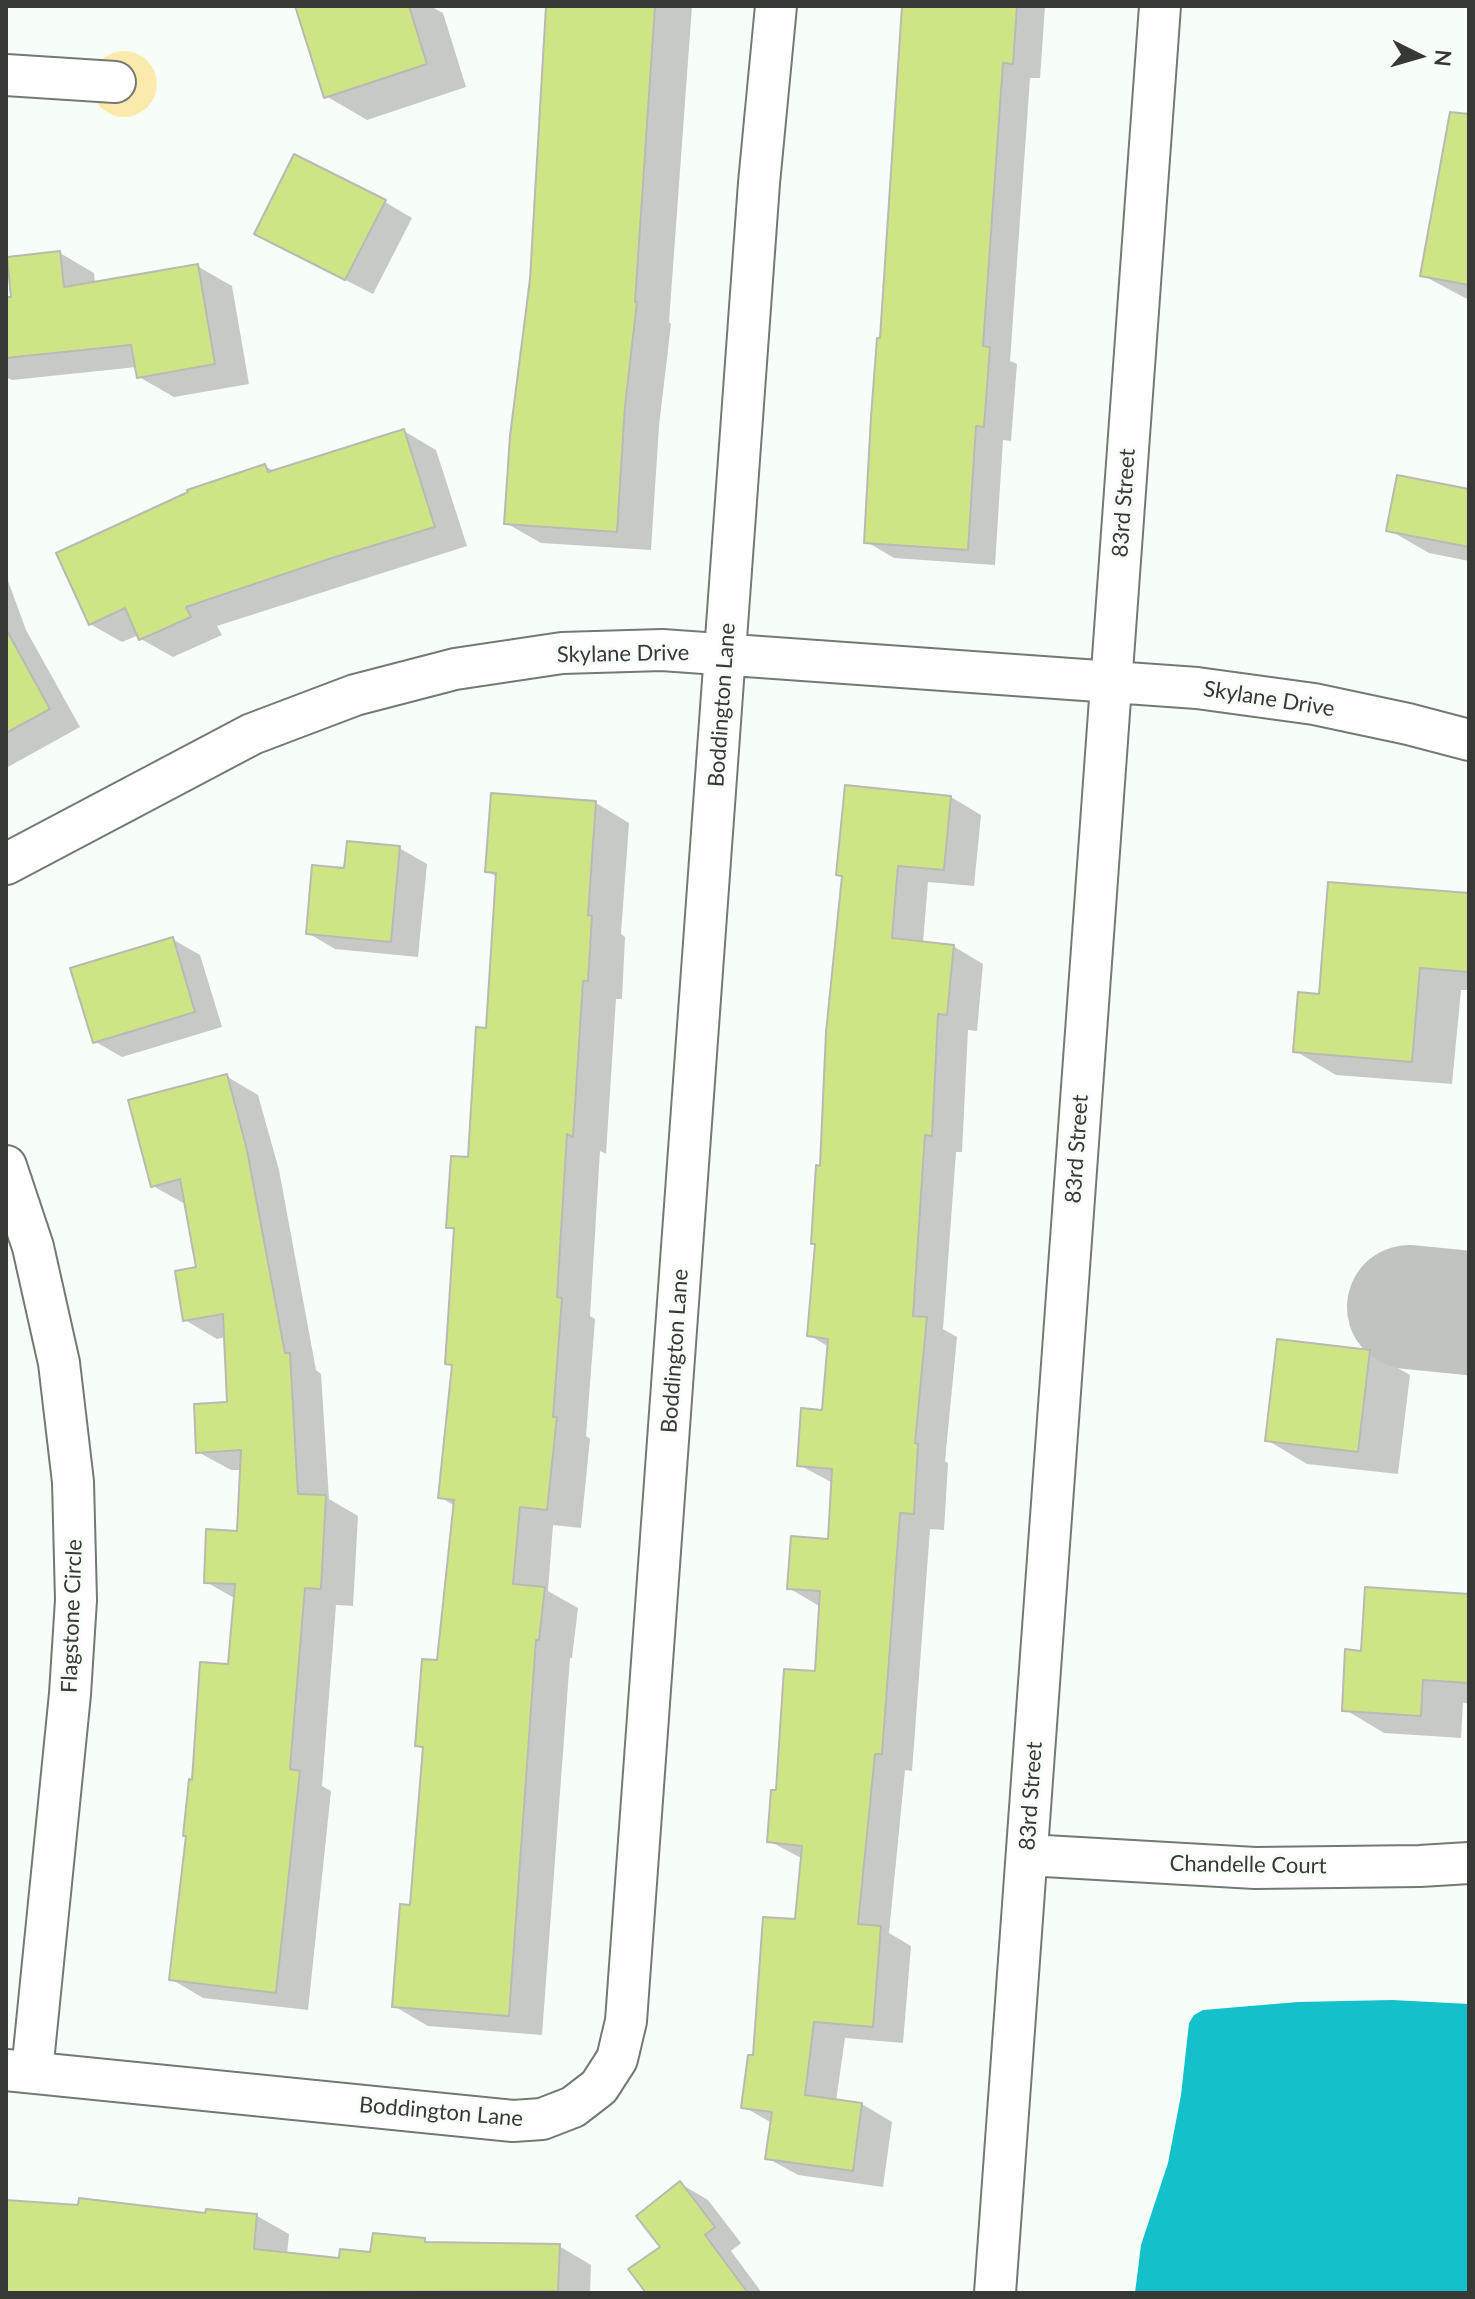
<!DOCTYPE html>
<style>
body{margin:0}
#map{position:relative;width:1475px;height:2299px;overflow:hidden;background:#f7fdf7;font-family:Lato,sans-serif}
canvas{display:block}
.frame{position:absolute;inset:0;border:8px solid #373937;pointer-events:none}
.north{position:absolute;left:1379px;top:16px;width:80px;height:80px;-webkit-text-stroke:6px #f7fdf7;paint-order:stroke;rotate:95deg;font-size:22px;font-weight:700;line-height:32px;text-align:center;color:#373937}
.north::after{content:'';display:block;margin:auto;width:28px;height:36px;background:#373937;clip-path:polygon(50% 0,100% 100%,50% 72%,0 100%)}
</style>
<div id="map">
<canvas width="1475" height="2299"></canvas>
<div class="frame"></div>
<div class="north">N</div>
</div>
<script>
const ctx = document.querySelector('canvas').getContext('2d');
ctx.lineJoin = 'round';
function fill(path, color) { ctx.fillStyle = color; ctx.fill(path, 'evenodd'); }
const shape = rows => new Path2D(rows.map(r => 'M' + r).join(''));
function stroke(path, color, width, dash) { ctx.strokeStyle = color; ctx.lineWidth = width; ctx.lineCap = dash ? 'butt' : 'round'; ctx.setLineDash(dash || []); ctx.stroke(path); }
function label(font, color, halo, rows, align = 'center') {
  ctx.font = font + ' Lato,sans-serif'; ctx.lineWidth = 6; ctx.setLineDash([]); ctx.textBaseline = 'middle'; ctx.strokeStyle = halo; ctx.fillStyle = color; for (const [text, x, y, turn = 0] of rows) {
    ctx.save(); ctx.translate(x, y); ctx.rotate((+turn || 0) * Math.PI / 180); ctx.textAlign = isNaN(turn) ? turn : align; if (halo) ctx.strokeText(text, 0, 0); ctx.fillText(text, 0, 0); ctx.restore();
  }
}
fill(shape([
 '91 84a33 33 0 1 1 66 0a33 33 0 1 1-66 0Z'
]), '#fce9ac');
fill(shape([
 [1392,2000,1469,2004,1469,2293,1135,2293,1141,2245,1168,2163,1181,2095,1189,2023,1194,2015,1203,2010,1298,2002]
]), '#14c1ca');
fill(shape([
 [298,6,430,6,443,13,466,87,367,120,326,96],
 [548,6,692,6,669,322,671,324,659,426,651,550,541,543,506,523,532,279],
 [904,6,1045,6,1040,78,1030,78,1010,361,1017,364,1011,441,1003,440,995,565,894,558,867,542],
 [1469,179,1469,300,1422,275],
 [385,202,412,218,373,294,284,249],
 [60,253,94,273,95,284,197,266,232,286,249,384,174,397,139,377,137,367,12,380,6,377,6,299,13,298],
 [404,431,436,450,467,546,217,626,222,635,173,657,141,639,139,635,122,642,90,624,265,466,275,472],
 [1469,491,1469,561,1429,553,1389,530],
 [6,575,26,630,80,727,6,768],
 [951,797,981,815,974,886,928,882,923,943,953,946,983,964,977,1031,968,1030,962,1152,956,1152,943,1329,957,1337,945,1461,948,1463,944,1530,930,1529,912,1771,905,1770,889,1933,911,1946,903,2043,845,2038,836,2101,862,2104,892,2122,883,2187,798,2175,767,2158,772,2123,744,2107,755,2057,797,1922,803,1859,769,1841,778,1793,817,1673,819,1606,789,1588,830,1541,833,1483,799,1465,823,1412,829,1347,809,1335,817,1245,813,1243,822,1168,844,877,838,874],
 [596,803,629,823,621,934,625,937,622,999,616,999,606,1154,600,1151,590,1316,595,1319,586,1436,590,1439,581,1528,553,1525,548,1591,578,1608,572,1658,570,1658,542,2035,428,2026,394,2006,412,1907,425,1750,417,1745,439,1662,455,1506,440,1497,454,1367,447,1363,456,1231,448,1227,470,1159,488,1030,497,877,487,871],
 [399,848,427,864,418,957,335,949,308,933,346,870],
 [1469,895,1469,990,1461,990,1452,1084,1336,1075,1295,1051,1321,996],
 [172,939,200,955,222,1027,122,1057,94,1041],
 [226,1076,258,1095,279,1170,316,1370,321,1374,329,1499,358,1516,353,1606,336,1605,322,1786,331,1791,308,2010,203,1998,171,1979,194,1782,230,1666,236,1599,206,1582,239,1533,242,1470,231,1470,198,1452,229,1404,226,1337,217,1339,185,1320,198,1269,185,1204,153,1186],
 [1369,1352,1410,1375,1398,1474,1307,1464,1267,1440],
 [1469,1596,1469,1703,1463,1703,1461,1738,1384,1733,1344,1709,1362,1653],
 [681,2184,708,2200,741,2243,731,2251,762,2293,648,2293],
 [6,2202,207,2215,257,2216,289,2234,287,2255,341,2260,425,2240,431,2244,559,2246,591,2265,590,2293,6,2293]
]), '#0003');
stroke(shape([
 [1409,1307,1469,1313]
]), '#c0c4c0', 124);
const building = shape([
 [295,6,409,6,427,64,324,98,295,6],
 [546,6,655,6,635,302,637,302,625,406,617,532,504,524,510,436,530,279,546,6],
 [902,6,1017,6,1013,64,1003,63,983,346,990,347,984,427,976,426,968,550,864,543,871,417,877,338,880,338,902,6],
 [1450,112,1469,114,1469,285,1420,276,1450,112],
 [294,154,386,200,345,280,254,234,294,154],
 [60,251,64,287,198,264,215,364,137,378,131,345,6,358,6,297,11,297,7,257,60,251],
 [404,429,435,527,332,558,186,607,191,617,139,640,125,608,89,625,56,553,188,492,187,490,265,464,268,472,404,429],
 [1397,475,1469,489,1469,547,1386,531,1397,475],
 [6,629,50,709,6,733,6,629],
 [845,785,951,796,944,870,898,866,892,938,954,945,947,1015,938,1014,932,1136,925,1135,913,1316,927,1317,915,1443,918,1444,914,1514,900,1513,882,1754,875,1754,858,1924,881,1926,873,2027,814,2022,805,2095,862,2103,853,2171,765,2159,772,2112,741,2108,748,2055,753,2055,763,1917,795,1919,802,1846,767,1842,771,1790,776,1790,784,1669,815,1671,820,1591,787,1589,791,1536,828,1539,832,1469,797,1466,801,1408,822,1410,828,1339,807,1336,815,1244,811,1244,816,1165,820,1166,826,1032,842,876,836,875,845,785],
 [491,793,596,801,588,915,592,916,588,981,583,981,573,1137,567,1134,557,1297,562,1298,553,1417,557,1417,547,1510,520,1507,513,1584,545,1587,539,1640,536,1640,509,2016,392,2007,400,1904,410,1905,423,1747,415,1746,422,1659,437,1660,454,1500,438,1498,452,1365,445,1364,454,1228,446,1228,451,1156,468,1157,476,1027,486,1028,496,873,485,872,491,793],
 [347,841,400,846,391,942,306,934,312,865,344,868,347,841],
 [1328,882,1469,893,1469,972,1420,968,1412,1062,1293,1052,1298,992,1319,994,1328,882],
 [173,937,195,1012,93,1043,70,968,173,937],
 [227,1074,247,1150,285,1353,290,1353,298,1494,326,1495,321,1589,305,1588,290,1769,300,1771,276,1993,169,1980,186,1836,183,1836,189,1779,192,1780,200,1662,228,1664,235,1584,204,1583,206,1529,237,1531,241,1450,196,1453,194,1404,227,1402,223,1314,183,1321,175,1271,196,1267,180,1179,151,1187,128,1100,227,1074],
 [1277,1339,1370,1350,1358,1452,1265,1441,1277,1339],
 [1365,1587,1469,1594,1469,1683,1423,1680,1421,1716,1342,1711,1345,1649,1361,1651,1365,1587],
 [680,2181,715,2227,705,2235,748,2293,646,2293,628,2269,660,2247,636,2216,680,2181],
 [79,2198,205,2213,206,2209,257,2214,254,2249,339,2258,340,2249,370,2252,373,2233,425,2238,425,2242,560,2244,558,2291,6,2293,6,2200,78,2205,79,2198]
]);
fill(building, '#cee586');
stroke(building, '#b8bab3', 2);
const minor = shape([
 [6,75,115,82],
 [6,864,252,734,355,695,455,669,562,653,662,650,1197,688,1314,704,1408,724,1469,740],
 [6,1166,33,1247,59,1363,73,1482,76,1600,70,1694,32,2072],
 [1027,1855,1255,1868,1420,1866,1469,1863],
 [6,2070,513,2121,542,2119,573,2107,599,2087,617,2059,626,2021,759,183,776,6],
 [995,2293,1160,6]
]);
stroke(minor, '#737973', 44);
stroke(minor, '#fff', 40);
label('22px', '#373937', '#f7fdf7', [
 ["83rd Street",1124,503,-86],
 ["Skylane Drive",623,654,-1],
 ["Skylane Drive",1269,699,9],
 ["Boddington Lane",722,705,-86],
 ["83rd Street",1077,1149,-86],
 ["Boddington Lane",675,1351,-86],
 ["Flagstone Circle",72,1616,-88],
 ["83rd Street",1031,1796,-86],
 ["Chandelle Court",1248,1865,1],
 ["Boddington Lane",441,2112,5]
]);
</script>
